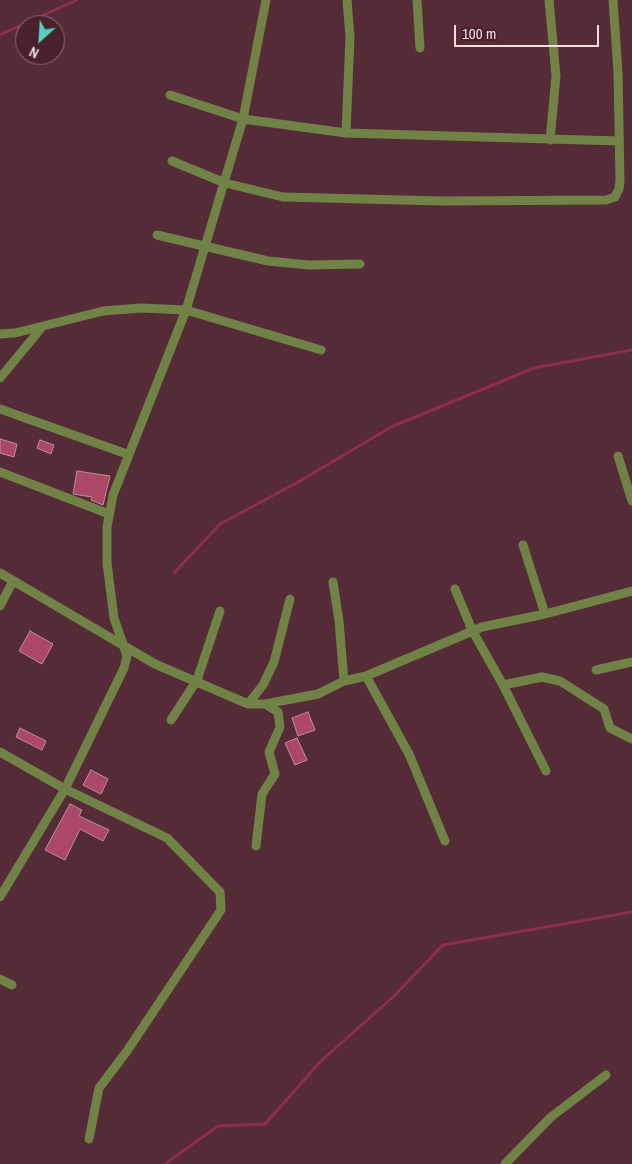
<!DOCTYPE html>
<style>
body{margin:0}
#map{position:relative;width:632px;height:1164px;overflow:hidden;background:#542b37;font-family:"Archivo Narrow",sans-serif}
canvas{display:block}
.north{position:absolute;left:15px;top:15px;width:50px;height:50px;box-sizing:border-box;background:#48212d;border:1px solid #8e6c75;border-radius:50%;rotate:206deg;font-size:14px;font-weight:700;line-height:20px;text-align:center;color:#f7dce2}
.north::after{content:'';display:block;margin:auto;width:18px;height:22px;background:#5acebd;clip-path:polygon(50% 0,100% 100%,50% 72%,0 100%)}
.scale{position:absolute;left:454px;top:25px;width:145px;height:22px;box-sizing:border-box;border:2px solid #f7dce2;border-top:0;padding-left:6px;font-size:15px;line-height:18px;white-space:nowrap;color:#f7dce2;-webkit-text-stroke:4px #48212d;paint-order:stroke}
</style>
<div id="map">
<canvas width="632" height="1164"></canvas>
<div class="north">N</div>
<div class="scale">100 m</div>
</div>
<script>
const ctx = document.querySelector('canvas').getContext('2d');
ctx.lineJoin = 'round';
const shape = rows => new Path2D(rows.map(r => 'M' + r).join(''));
function stroke(path, color, width, dash) { ctx.strokeStyle = color; ctx.lineWidth = width; ctx.lineCap = dash ? 'butt' : 'round'; ctx.setLineDash(dash || []); ctx.stroke(path); }
function fill(path, color) { ctx.fillStyle = color; ctx.fill(path, 'evenodd'); }
stroke(shape([
 [0,35,77,0],
 [174,573,220,524,300,481,391,427,534,368,632,350],
 [165,1164,218,1126,265,1124,321,1061,393,997,443,945,632,912]
]), '#8d2d4f', 3);
const building = shape([
 [0,439,17,444,14,457,0,453,0,439],
 [40,440,54,445,51,454,37,448,40,440],
 [77,471,110,476,103,505,91,500,92,497,73,494,77,471],
 [30,631,53,644,42,664,19,651,30,631],
 [308,712,315,730,298,736,292,718,308,712],
 [20,728,46,741,42,750,16,737,20,728],
 [297,738,307,760,295,765,285,743,297,738],
 [91,770,108,779,101,794,83,785,91,770],
 [70,804,82,810,79,816,109,830,103,841,80,829,65,860,45,850,70,804]
]);
fill(building, '#ab4868');
stroke(building, '#c08e9a', 1);
stroke(shape([
 [417,0,420,48],
 [549,0,556,76,550,140],
 [170,95,243,119,346,133,619,141],
 [346,133,350,37,347,0],
 [172,161,225,183,283,197,443,201,606,200,615,197,619,189,620,180,618,72,613,0],
 [157,235,268,261,309,265,360,264],
 [0,334,15,333,103,311,141,308,186,310,321,350],
 [0,378,43,326],
 [0,409,127,454],
 [618,456,632,501],
 [0,472,109,514],
 [523,545,545,614],
 [0,573,155,664,248,704,265,704,318,694,344,681,366,676,482,627,545,614,632,591],
 [333,582,339,621,344,681],
 [455,589,472,630,503,685,546,771],
 [0,606,13,581],
 [596,670,632,662],
 [366,676,409,754,445,841],
 [503,685,542,677,560,681,604,709,610,728,632,739],
 [248,704,263,685,274,662,290,599],
 [171,720,197,680,220,611],
 [0,752,65,789,167,838,220,892,221,910,127,1051,99,1088,89,1139],
 [256,846,262,794,275,774,269,752,280,727,278,712,265,704],
 [0,897,65,789,124,668,127,656,114,618,107,563,107,527,113,495,186,310,243,119,266,0],
 [0,979,12,985],
 [505,1164,551,1117,606,1075]
]), '#708246', 9);
</script>
